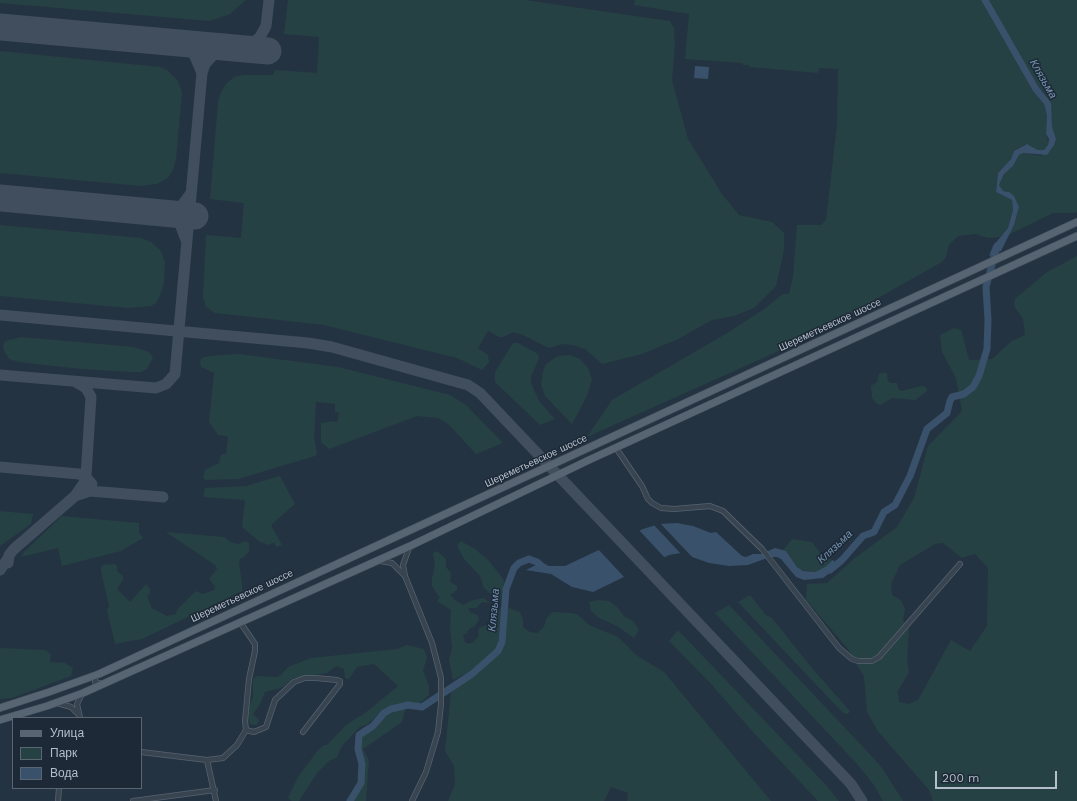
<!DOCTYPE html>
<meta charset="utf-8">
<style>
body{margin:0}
#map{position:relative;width:1077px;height:801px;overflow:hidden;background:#243342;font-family:"Work Sans",sans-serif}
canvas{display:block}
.legend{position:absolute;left:12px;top:717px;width:130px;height:72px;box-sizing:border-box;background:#1d2936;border:1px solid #5a6572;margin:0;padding:5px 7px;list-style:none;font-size:12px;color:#b5bfcc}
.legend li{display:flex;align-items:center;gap:8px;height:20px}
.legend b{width:20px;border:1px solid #5a6572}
.scale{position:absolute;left:935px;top:771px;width:122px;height:18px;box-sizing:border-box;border:2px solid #b5bfcc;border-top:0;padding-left:5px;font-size:12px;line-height:14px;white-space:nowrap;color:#b5bfcc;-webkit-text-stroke:3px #1d2936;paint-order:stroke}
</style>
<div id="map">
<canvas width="1077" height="801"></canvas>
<ul class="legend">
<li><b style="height:5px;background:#576471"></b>Улица</li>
<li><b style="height:11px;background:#264143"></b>Парк</li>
<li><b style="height:11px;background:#39516b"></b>Вода</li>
</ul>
<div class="scale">200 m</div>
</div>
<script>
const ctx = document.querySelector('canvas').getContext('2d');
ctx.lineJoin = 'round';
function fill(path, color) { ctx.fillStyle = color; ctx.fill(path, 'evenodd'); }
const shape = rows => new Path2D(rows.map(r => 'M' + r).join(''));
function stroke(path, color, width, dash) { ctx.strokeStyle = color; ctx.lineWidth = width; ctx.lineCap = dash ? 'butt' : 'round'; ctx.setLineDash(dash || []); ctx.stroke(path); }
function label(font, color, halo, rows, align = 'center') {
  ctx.font = font + ' "Work Sans",sans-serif'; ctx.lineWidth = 3; ctx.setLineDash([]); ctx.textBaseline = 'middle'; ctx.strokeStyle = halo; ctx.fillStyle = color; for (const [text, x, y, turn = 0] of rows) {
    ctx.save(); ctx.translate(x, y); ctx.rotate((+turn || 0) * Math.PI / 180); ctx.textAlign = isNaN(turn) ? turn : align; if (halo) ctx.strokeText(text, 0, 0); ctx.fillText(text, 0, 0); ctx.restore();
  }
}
fill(shape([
 [0,0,246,0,230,14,210,21,0,3],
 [288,0,525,0,670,21,674,28,675,46,672,80,688,139,722,194,739,215,772,222,784,233,784,250,776,286,754,308,734,316,712,320,676,340,642,354,602,364,585,349,573,345,562,344,549,348,523,335,513,332,503,337,499,337,488,331,478,348,488,355,489,362,482,370,457,358,324,325,215,313,206,307,203,297,206,235,241,238,244,203,210,199,218,102,221,92,226,84,234,77,243,75,273,75,275,70,317,73,319,37,284,34],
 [635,0,981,0,1033,91,1044,104,1047,115,1046,134,1049,145,1044,150,1038,150,1027,144,1020,147,1014,151,1011,159,998,173,996,192,1012,200,1013,210,1008,228,1000,237,988,238,976,234,958,236,949,245,946,257,942,262,803,340,587,437,612,400,729,332,764,309,783,294,789,294,793,277,797,225,821,225,826,220,837,125,838,69,819,68,818,73,750,67,749,65,743,65,743,63,685,59,689,14,634,5],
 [989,0,1077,0,1077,212,1074,213,1053,213,1008,235,1014,225,1019,207,1009,192,1003,191,999,185,1004,174,1013,166,1019,155,1023,153,1041,156,1056,139,1053,134,1046,95,1038,86],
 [0,51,160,67,167,70,178,81,182,92,176,159,173,170,168,178,157,184,141,186,0,173],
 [0,225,141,238,151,242,161,251,165,262,164,282,161,293,156,303,151,306,129,308,0,296],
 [1077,256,1077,801,933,801,929,790,877,730,867,712,864,677,848,649,806,600,807,584,827,583,855,558,897,527,914,498,928,446,962,411,956,378,942,352,940,335,954,328,961,330,969,360,992,359,1012,341,1025,335,1023,319,1014,306,1015,299,1047,272],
 [943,543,962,558,975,554,988,568,987,626,970,651,951,640,918,700,909,704,899,702,898,691,909,672,907,660,909,629,903,620,905,609,901,600,892,595,891,584,900,565,935,544],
 [21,337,134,347,149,352,153,358,147,369,141,372,133,372,81,369,19,362,9,359,4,351,3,346,5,341],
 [513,343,518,343,538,354,539,359,531,376,531,383,539,401,555,419,540,425,495,382,495,372],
 [239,354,338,367,450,395,466,405,503,443,476,454,448,424,438,418,417,416,329,449,321,442,321,423,334,421,337,423,339,413,335,412,335,404,316,402,314,438,317,453,315,456,238,479,206,480,203,478,205,470,219,463,221,454,226,454,228,436,218,435,209,422,214,373,201,367,200,362,202,358,210,356],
 [570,355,580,359,588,368,592,379,587,396,572,424,545,396,541,384,543,371,546,364,558,356],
 [882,373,887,373,888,381,891,383,897,383,899,390,902,391,921,386,926,387,927,391,915,400,892,398,881,405,877,404,872,398,871,386,877,382,879,374],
 [280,476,295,504,271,525,282,545,276,547,274,542,269,545,260,542,242,527,245,500,203,497,205,488,246,486],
 [0,511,33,514,31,524,0,546],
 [62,516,139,523,139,533,143,538,121,551,62,566,58,548,21,557,24,552],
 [166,532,224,537,230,542,238,544,245,541,249,543,249,551,244,557,240,559,239,563,242,583,242,591,142,639,115,644,107,610,109,606,101,571,102,565,115,564,117,567,117,571,123,576,123,580,117,589,130,602,146,584,150,589,150,593,147,596,152,608,167,616,176,614,177,610,196,591,203,594,214,590,215,586,209,579,217,569,215,565],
 [792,539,812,542,821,554,833,560,825,567,815,572,800,570,786,551,783,550],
 [461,541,475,549,488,560,502,577,504,581,500,602,484,588,480,576,465,560,458,548,458,544],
 [437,551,446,559,446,567,451,573,450,582,457,586,457,590,450,595,456,601,464,605,470,601,483,598,490,603,482,602,476,608,468,608,470,612,478,615,479,619,475,626,468,630,467,634,463,634,465,642,469,644,473,642,479,636,478,632,479,628,491,623,501,607,498,649,469,672,453,680,449,660,452,648,450,627,451,610,437,601,440,598,432,586,432,578,435,566,433,553],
 [750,595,766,615,772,618,811,667,848,709,850,711,848,714,843,713,738,602],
 [598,600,609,601,617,607,624,616,633,621,639,630,634,638,617,626,599,618,591,611,589,602],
 [729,605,865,749,882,768,903,801,883,801,874,785,858,765,715,613],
 [509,608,520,612,523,619,523,627,530,632,538,633,544,627,546,619,552,612,569,613,577,614,589,625,618,637,636,655,664,672,771,801,627,801,628,793,611,787,604,801,448,801,455,784,454,766,445,751,451,692,453,686,465,682,497,655,505,641,507,609],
 [678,630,826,785,839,801,818,801,752,731,712,685,669,641],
 [407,645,424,649,427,658,423,670,429,686,429,695,420,703,400,703,390,706,366,725,360,727,342,746,337,757,329,761,317,773,299,801,292,801,288,798,298,777,318,750,324,745,327,745,346,725,365,713,398,686,374,664,357,667,349,679,345,678,344,669,336,666,327,673,294,678,281,688,265,692,260,704,253,714,259,720,258,724,254,725,250,724,248,720,249,708,253,696,253,679,256,676,277,677,281,675,288,667,311,658,397,649],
 [0,648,46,650,51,655,50,662,65,663,73,668,71,676,12,698,0,699],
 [406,707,402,722,363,749,369,760,366,801,352,801,360,789,362,782,364,764,359,742,362,735,372,730,382,717,397,709]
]), '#264143');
fill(shape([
 [981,0,989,0,1038,86,1051,103,1052,127,1056,139,1054,145,1047,155,1023,153,1019,155,1013,166,1004,174,999,185,1003,191,1009,192,1014,196,1019,207,1014,225,1001,251,989,256,993,246,1008,228,1013,210,1012,200,996,192,998,173,1011,159,1014,151,1027,144,1038,150,1044,150,1048,145,1049,139,1046,134,1047,115,1044,104,1033,91],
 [695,66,709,67,708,79,694,78],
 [677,523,693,526,711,533,716,532,742,556,746,557,753,554,761,554,775,548,786,551,797,567,803,571,815,572,825,567,833,560,839,566,823,578,804,580,796,577,781,559,777,557,770,557,748,565,729,566,709,563,681,553,669,555,593,592,572,587,551,574,526,570,536,565,538,561,549,566,565,566,643,529,659,524]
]), '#39516b');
fill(shape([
 [659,522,694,559,683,556,653,524],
 [638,529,666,559,625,578,597,548]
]), '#243342');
stroke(shape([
 [830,570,842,560,863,536,874,532,884,512,895,505,910,476,927,429,947,413,950,401,952,397,964,394,973,387,979,376,987,349,988,320,986,287,997,246],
 [350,801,361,783,362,764,358,749,359,735,373,726,384,713,391,709,408,705,422,707,472,674,498,651,502,642,506,589,514,568,519,563,529,559,537,562,544,568]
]), '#39516b', 7);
stroke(shape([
 [202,73,205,64,216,52,250,45,260,37,266,26,269,0],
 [186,240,180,224,172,218,155,213,164,212,177,209,183,204,191,193],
 [0,315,308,343,332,347,468,385,480,393,851,784,862,801],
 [0,375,156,388,166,384,175,374,202,73,194,54,177,43],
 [0,467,79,474,85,476,92,484],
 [75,496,90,491,163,497],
 [8,563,9,555,14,549,75,496,84,483,86,476,91,397,86,388,76,382],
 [0,570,9,557]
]), '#404e5d', 11);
stroke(shape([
 [0,27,268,51],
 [0,198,195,216]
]), '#404e5d', 27);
const minor = shape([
 [616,448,642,486,648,499,652,503,661,508,674,509,710,506,723,511,762,549,839,648,852,659,858,661,872,661,879,657,960,564],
 [409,548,403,565,405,576,432,643,441,678,441,704,438,732,426,772,412,801],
 [380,561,392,563,404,575],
 [240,622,255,644,255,651,249,679,245,721,246,730,254,732,266,727,275,700,294,682,305,678,316,678,337,680,340,681,340,684,303,732],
 [97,674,95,677,95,682,102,684],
 [57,703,71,707,78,714],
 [80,718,77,704,82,694],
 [141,752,207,760,223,758,237,745,246,730],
 [207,760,216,801],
 [58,801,59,788],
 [133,801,215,790]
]);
const primary = shape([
 [0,708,49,692,99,674,1077,222],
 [0,720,47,706,83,693,410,546,589,460,1077,236]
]);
stroke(minor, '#57626f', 6);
stroke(primary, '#45505d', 8);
stroke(minor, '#394451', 4.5);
stroke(primary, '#576471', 7);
label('10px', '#b5bfcc', '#1d2936', [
 ["Шереметьевское шоссе",830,325,-25],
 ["Шереметьевское шоссе",536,461,-25],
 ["Шереметьевское шоссе",242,596,-25]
]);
label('italic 11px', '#7492b0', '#1d2936', [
 ["Клязьма",1043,79,60],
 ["Клязьма",835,547,-43],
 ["Клязьма",494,610,-85]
]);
</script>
